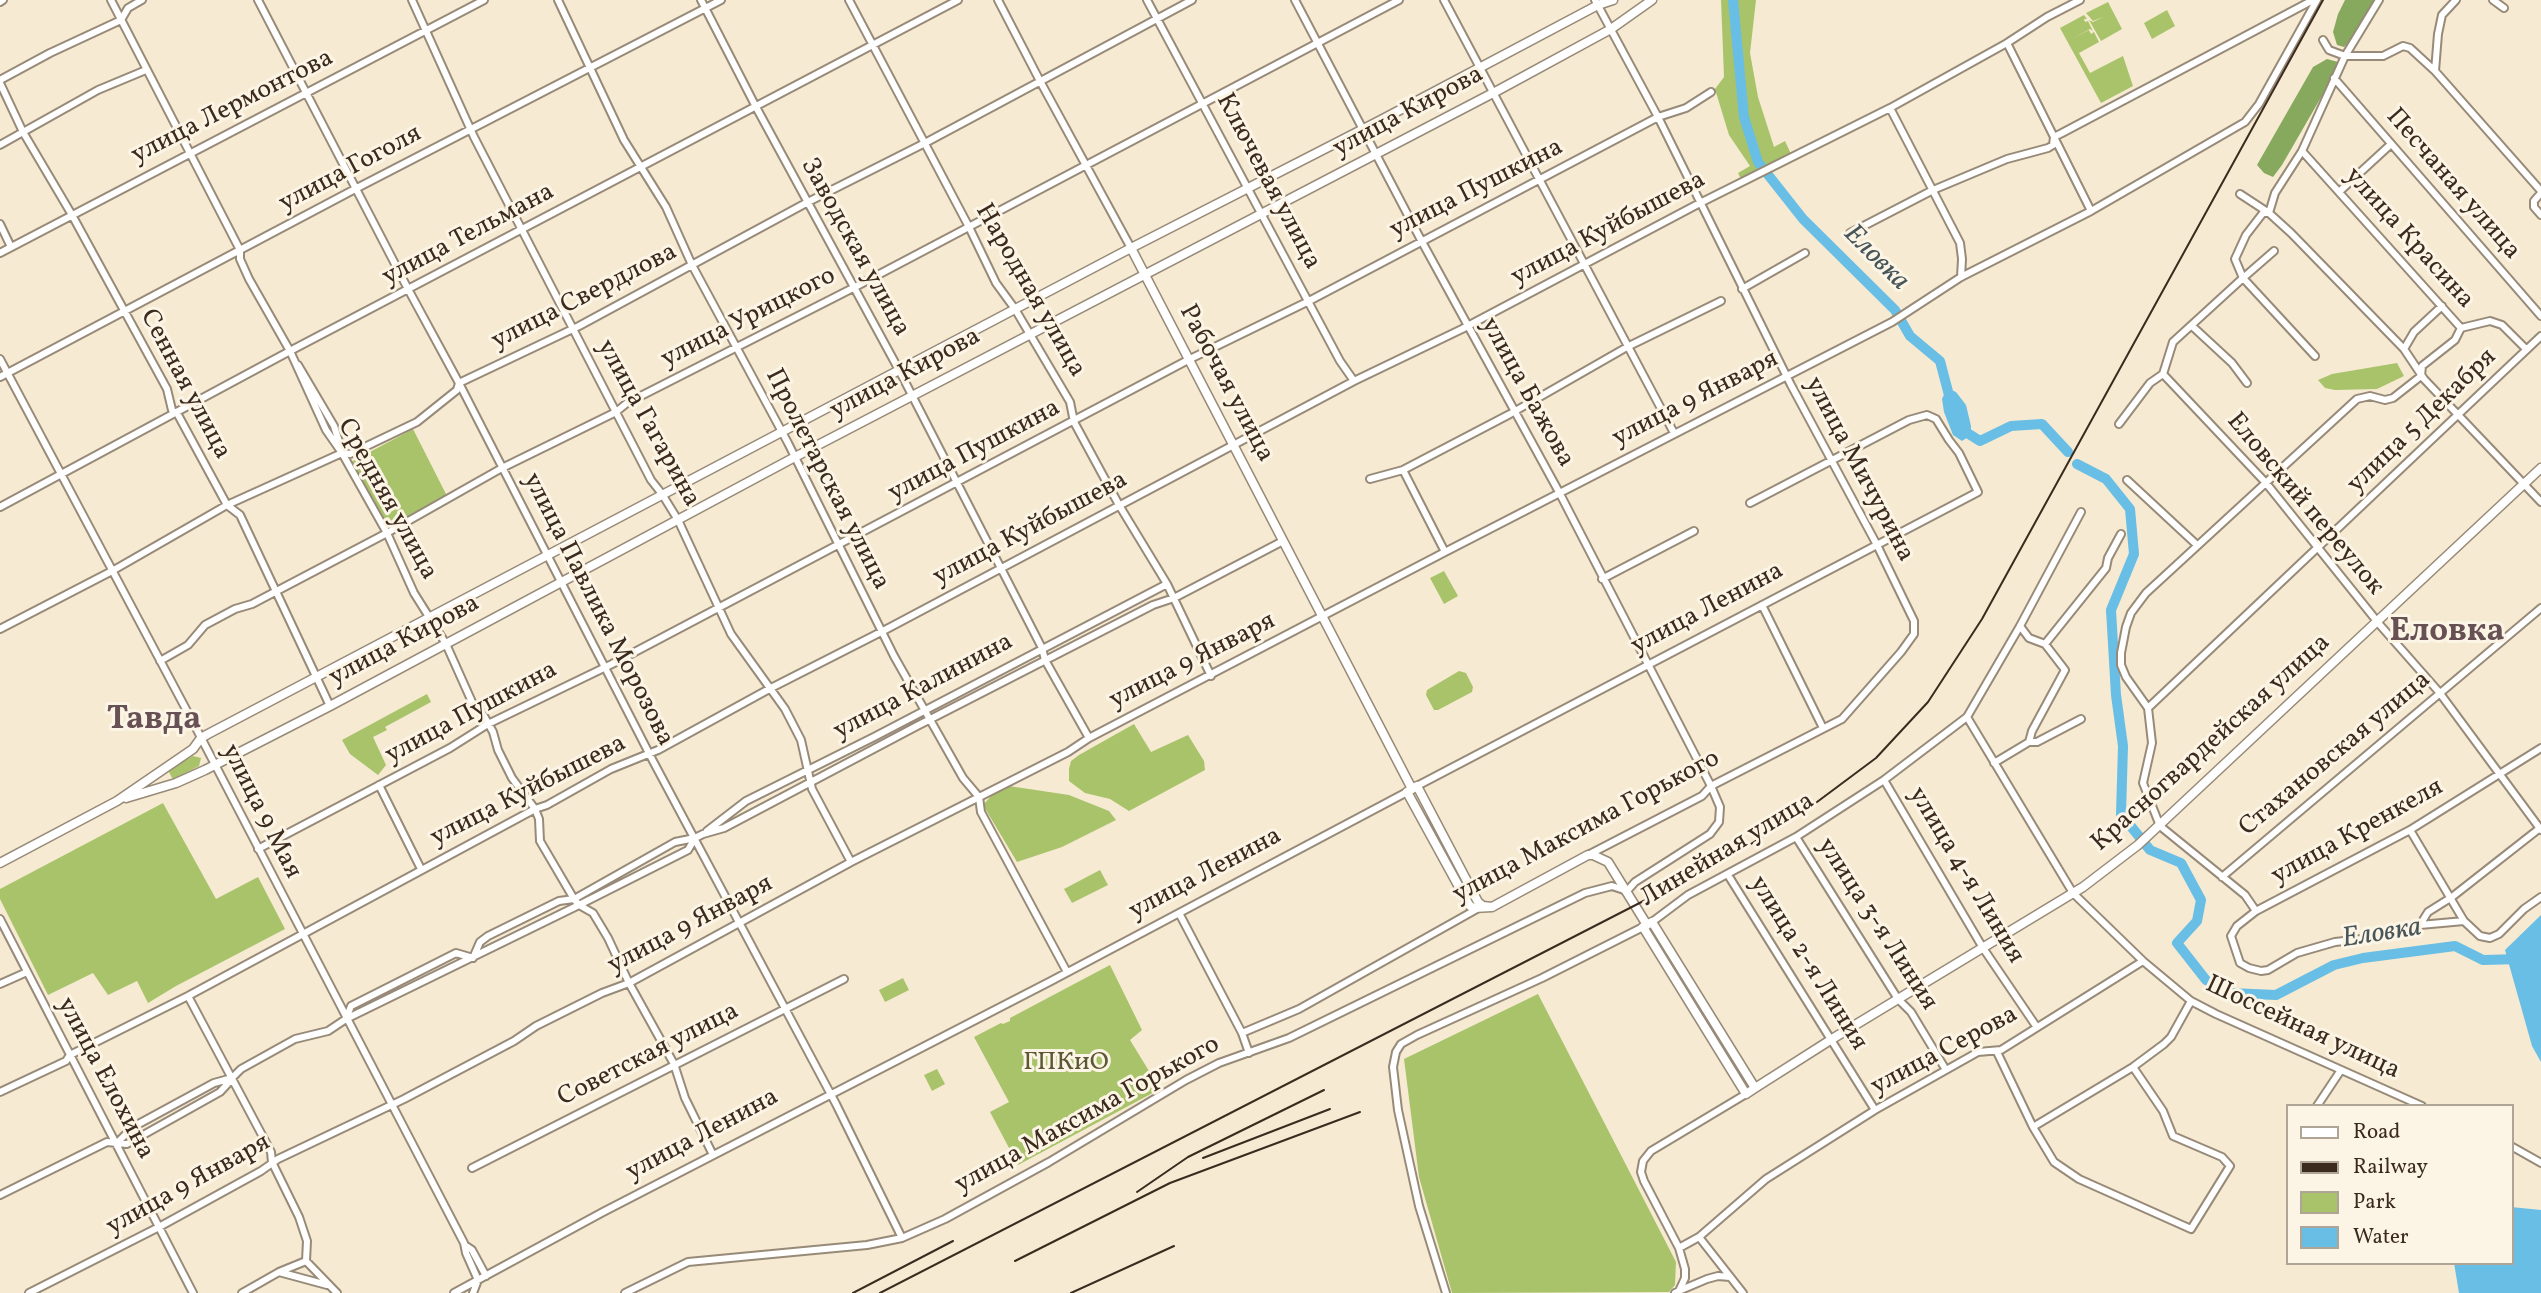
<!DOCTYPE html>
<meta charset="utf-8">
<style>
body{margin:0}
#map{position:relative;width:2541px;height:1293px;overflow:hidden;background:#f6ead2;font-family:Vollkorn,serif}
canvas{display:block}
.legend{position:absolute;left:2286px;top:1104px;width:228px;height:161px;box-sizing:border-box;background:#fcf5e5;border:2px solid #afa495;margin:0;padding:9px 12px;list-style:none;font-size:21px;color:#3b2a1e}
.legend li{display:flex;align-items:center;gap:14px;height:35px}
.legend b{width:35px;border:2px solid #afa495}
</style>
<div id="map">
<canvas width="2541" height="1293"></canvas>
<ul class="legend">
<li><b style="height:9px;background:#fff"></b>Road</li>
<li><b style="height:9px;background:#3b2a1e"></b>Railway</li>
<li><b style="height:19px;background:#a8c36a"></b>Park</li>
<li><b style="height:19px;background:#68bee5"></b>Water</li>
</ul>
</div>
<script>
const ctx = document.querySelector('canvas').getContext('2d');
ctx.lineJoin = 'round';
function fill(path, color) { ctx.fillStyle = color; ctx.fill(path, 'evenodd'); }
const shape = rows => new Path2D(rows.map(r => 'M' + r).join(''));
function stroke(path, color, width, dash) { ctx.strokeStyle = color; ctx.lineWidth = width; ctx.lineCap = dash ? 'butt' : 'round'; ctx.setLineDash(dash || []); ctx.stroke(path); }
function label(font, color, halo, rows, align = 'center') {
  ctx.font = font + ' Vollkorn,serif'; ctx.lineWidth = 6; ctx.setLineDash([]); ctx.textBaseline = 'middle'; ctx.strokeStyle = halo; ctx.fillStyle = color; for (const [text, x, y, turn = 0] of rows) {
    ctx.save(); ctx.translate(x, y); ctx.rotate((+turn || 0) * Math.PI / 180); ctx.textAlign = isNaN(turn) ? turn : align; if (halo) ctx.strokeText(text, 0, 0); ctx.fillText(text, 0, 0); ctx.restore();
  }
}
fill(shape([
 [1721,0,1756,0,1750,53,1758,97,1774,147,1785,141,1791,154,1741,179,1738,173,1750,166,1729,135,1715,89,1724,77],
 [2108,2,2122,29,2101,41,2089,20,2093,22,2103,17,2093,21,2086,13],
 [2167,10,2175,26,2152,39,2144,23],
 [2084,15,2087,19,2084,19,2085,22,2088,21,2093,31,2090,29,2073,38,2089,30,2091,34,2094,32,2099,42,2079,53,2090,73,2123,56,2133,86,2101,103,2060,28],
 [2397,363,2404,376,2377,389,2335,390,2325,388,2318,380,2332,374],
 [413,429,447,496,388,529,351,462],
 [1444,571,1458,596,1444,604,1430,578],
 [1459,671,1466,673,1473,687,1472,692,1438,710,1434,710,1426,695,1427,690],
 [427,694,431,702,385,727,387,730,373,737,386,765,378,775,350,754,342,740],
 [1134,724,1151,752,1188,735,1204,761,1205,770,1129,811,1110,799,1085,793,1069,781,1069,769,1071,761,1079,755],
 [193,756,201,758,199,766,176,778,172,778,169,772,171,768],
 [1009,786,1069,795,1109,811,1116,820,1062,847,1017,862,983,805,992,795],
 [163,803,216,899,258,877,285,929,176,986,148,1003,137,981,108,995,93,973,48,995,0,899,0,889],
 [1100,870,1108,885,1072,903,1064,889],
 [1110,965,1142,1030,1130,1040,1160,1089,1018,1165,990,1112,1009,1102,974,1037,1001,1023,1003,1024,1010,1021,1010,1018],
 [903,978,909,990,885,1002,879,990],
 [1538,994,1676,1262,1675,1285,1669,1292,1452,1293,1419,1177,1404,1059],
 [937,1069,945,1084,932,1091,924,1075]
]), '#a8c36a');
fill(shape([
 [2345,0,2375,0,2351,41,2344,47,2337,45,2333,32,2338,14],
 [2327,59,2338,62,2327,87,2282,165,2273,177,2264,173,2257,165,2313,67]
]), '#86a95e');
fill(shape([
 [1947,388,1956,392,1966,405,1971,426,1971,435,1962,441,1953,435,1944,412,1942,399],
 [2541,915,2541,1062,2532,1046,2505,950],
 [2511,1207,2541,1210,2541,1293,2459,1293,2454,1263,2511,1263]
]), '#68bee5');
stroke(shape([
 [1733,0,1744,117,1758,162,1803,219,1895,310,1910,336,1940,361,1950,399],
 [1961,429,1980,441,2011,426,2042,424,2068,452],
 [2077,464,2106,479,2130,509,2134,554,2111,610,2116,695,2123,746,2121,814,2150,850,2181,863,2201,900,2197,921,2177,943,2206,980,2219,989],
 [2230,993,2276,995,2334,965,2363,958,2455,946,2483,960,2520,959,2541,971]
]), '#68bee5', 10);
const minor = shape([
 [111,0,240,250,240,259,249,279,290,351,326,430,342,453,387,533,414,593,446,644,472,702,484,716,493,732,498,750,512,778,535,809,539,819,540,841,574,899,579,905,593,913,608,938,629,983,674,1064,685,1098,713,1155],
 [258,0,408,289,459,383,653,761,836,1104,902,1238],
 [412,0,474,137,651,480,662,494,678,520,731,634,785,709,801,740,812,789,851,862],
 [558,0,624,140,666,207,692,265,788,443,894,656,963,778,979,797,981,812,1067,972],
 [701,0,756,107,899,370,1042,648,1045,660,1089,738],
 [849,0,969,227,996,283,1015,309,1070,402,1074,422,1119,505,1167,584,1211,676],
 [998,0,1040,81,1131,248],
 [1147,0,1340,361,1354,381],
 [1444,0,1674,433],
 [2493,0,2504,8],
 [0,2,3,0],
 [2323,40,2329,50,2345,56,2383,56,2403,46,2410,48,2435,71,2438,34,2442,15,2456,0],
 [2007,43,2091,211],
 [2435,71,2541,191],
 [2334,78,2541,316],
 [0,80,50,53,121,20,128,8,142,0],
 [0,83,23,132,72,215,167,389,172,410,177,413,227,505,240,515,330,706],
 [1890,108,1960,243,1962,259,1961,277],
 [0,145,98,90,146,70],
 [2302,151,2461,328,2490,321,2502,325,2526,349],
 [2340,191,2390,145],
 [2541,193,2534,201,2534,207,2541,215],
 [2240,194,2269,213,2291,233,2404,349,2424,379,2541,502],
 [0,224,11,247],
 [1850,233,1933,190,2007,159,2048,148,2053,145,2054,137,2062,133,2313,0],
 [2274,251,2243,278,2315,356],
 [0,253,484,0],
 [1742,289,1805,253],
 [2192,326,2232,363,2247,383],
 [2404,349,2414,332,2442,306],
 [0,359,196,728,464,1243,466,1253,478,1280,473,1293],
 [298,365,334,426,341,448],
 [2163,374,2266,483,2380,625,2439,692,2541,830],
 [0,377,357,188,721,0],
 [2119,424,2150,383,2163,374,2173,342,2243,278,2235,259,2246,235,2263,213,2269,213,2275,193,2302,151,2345,56,2379,0],
 [1403,470,1445,552],
 [1370,479,1403,470,1510,414,1627,347,1721,301],
 [2127,480,2197,545],
 [0,507,290,351,958,0],
 [1602,579,1694,531],
 [1762,605,1823,728],
 [2020,626,2029,638,2045,644,2065,670,2032,731,2029,742],
 [0,629,112,571,227,505,342,453,350,454,417,422,457,390,459,383,579,326,808,202,925,143,1192,0],
 [2045,644,2106,568,2108,558,2121,534],
 [160,661,188,645,205,625,235,609,252,604,387,533,502,468,616,412,627,403,855,287,1399,0],
 [2148,708,2126,677,2121,665,2121,653,2126,627,2131,613,2146,593,2357,399,2370,396,2385,400,2393,398,2421,376,2422,366,2455,340,2461,328],
 [2148,708,2541,336],
 [2148,708,2152,743,2143,783,2160,826,2245,895,2256,911],
 [1967,717,2073,893,2143,961,2191,1001,2216,1014,2422,1106],
 [1994,763,2029,742,2037,742,2081,719],
 [1884,780,1983,948,2036,1026],
 [379,785,421,869],
 [1417,786,1978,492,1959,453,1949,440,1936,419,1927,415,1909,420,1750,503],
 [2540,828,2452,897,2428,912,2420,925,2372,938,2335,942,2297,953,2268,970,2261,971,2249,968,2240,963,2231,936,2237,926,2256,911,2410,830,2541,748],
 [2410,830,2464,921],
 [707,831,746,801,874,737,1167,584],
 [1796,837,1898,999,1911,1012,1946,1070],
 [258,849,450,748,488,724,612,664,1188,360,1309,301,1658,117,1686,108,1711,92],
 [1588,855,1702,796,1711,786,1842,719,1901,652,1914,634,1914,621,1877,545,1791,385,1658,117,1595,0],
 [1728,875,1875,1110],
 [2222,877,2541,608],
 [1179,913,1242,1033,1249,1053],
 [0,919,193,1293],
 [1652,922,1688,895,1796,837,1884,780,1967,717,2020,626,2081,512],
 [2420,925,2464,921,2480,936,2490,938,2499,934,2524,909,2541,897],
 [0,984,27,972],
 [188,996,271,1152,272,1162,299,1217,307,1241,306,1261,337,1293],
 [346,1019,579,905,688,850,695,838,703,834,724,828,915,727,1153,605,1174,598,1283,541],
 [1242,1033,1299,1009,1477,909],
 [1997,1052,2033,1127,2054,1162,2079,1179,2191,1229,2230,1166,2222,1157,2173,1136,2163,1111,2133,1067],
 [0,1092,66,1061,70,1055,188,996,535,809,547,805,611,769,658,750,771,688,883,631,1354,381,1462,329,1700,203,1890,108,2007,43,2047,17,2080,0],
 [2317,1106,2341,1070],
 [2033,1127,2133,1067,2164,1044,2171,1037,2191,1001],
 [117,1143,133,1127,214,1083,232,1078,241,1069,295,1039,328,1031,346,1019,351,1006,357,1003,456,953,473,958,480,942,488,936,559,901,574,899,675,842,695,838],
 [2511,1146,2541,1163],
 [472,1168,844,979],
 [0,1195,107,1142,127,1144,220,1092,232,1079],
 [1699,1237,1743,1293],
 [466,1246,472,1250,486,1276],
 [1679,1248,1644,1181,1641,1172,1643,1161,1651,1151,1746,1094],
 [306,1261,279,1272,327,1285],
 [1681,1290,1707,1279,1718,1276,1730,1277],
 [29,1293,159,1227,261,1171,278,1159,404,1099,514,1041,536,1026,602,993,629,983,851,862,1068,752,1089,738,1445,552,1892,322,1961,277,2091,211,2245,122,2259,104,2317,0],
 [242,1293,279,1272],
 [454,1293,603,1212,1051,981,1407,792],
 [625,1293,688,1262,867,1245,902,1238,945,1219,1049,1162,1186,1080,1219,1063,1289,1038,1585,893,1612,886,1627,891,1635,882,1710,834,1719,822,1720,807,1711,786,1559,492,1421,240,1295,0],
 [1446,1293,1419,1206,1398,1110,1393,1067,1396,1052,1401,1044,1417,1035,1542,978,1643,927],
 [1675,1293,1679,1291,1685,1278,1685,1269,1679,1248,1699,1237,1766,1179,1875,1110,1978,1052,2001,1050,2143,961]
]);
const major = shape([
 [1131,248,1412,789],
 [126,798,176,783,205,770,330,706,795,457,1495,92,1611,29,1652,0],
 [0,863,117,801,193,749,201,738,208,734,1131,248,1381,120,1598,5,1613,0],
 [1492,907,1483,906,1478,902,1417,786,1407,792,1469,905,1473,908,1492,907,1588,855,1593,855,1608,862,1647,925],
 [1755,1088,1652,922,1643,927,1746,1094,1755,1088,1832,1039,2083,887,2138,845,2541,468]
]);
stroke(minor, '#988a78', 10);
stroke(major, '#988a78', 11);
stroke(minor, '#fff', 6);
stroke(major, '#fff', 8);
stroke(shape([
 [1203,1158,1330,1109],
 [1137,1192,1188,1157,1324,1090],
 [1015,1261,1170,1183,1360,1112],
 [853,1293,953,1241],
 [880,1293,1735,854,1817,802,1876,758,1928,702,1982,619,2323,0],
 [1071,1293,1174,1246]
]), '#3b2a1e', 2);
label('26px', '#3b2a1e', '#fcf5e5', [
 ["улица Лермонтова",233,108,-27],
 ["улица Кирова",1409,113,-28],
 ["улица Гоголя",351,170,-28],
 ["Ключевая улица",1267,182,62],
 ["Песчаная улица",2452,185,49],
 ["улица Пушкина",1477,190,-27],
 ["улица Куйбышева",1609,230,-28],
 ["улица Тельмана",469,236,-28],
 ["улица Красина",2408,239,48],
 ["Заводская улица",854,248,61],
 ["Народная улица",1029,291,60],
 ["улица Свердлова",585,298,-27],
 ["улица Урицкого",749,319,-27],
 ["улица Кирова",906,375,-28],
 ["Рабочая улица",1225,384,62],
 ["Сенная улица",184,385,62],
 ["улица Бажова",1526,393,61],
 ["улица 9 Января",1696,400,-27],
 ["улица 5 Декабря",2423,422,-44],
 ["улица Гагарина",647,424,61],
 ["улица Пушкина",975,452,-28],
 ["улица Мичурина",1858,470,62],
 ["Пролетарская улица",826,480,63],
 ["Средняя улица",386,500,61],
 ["Еловский переулок",2304,505,50],
 ["улица Куйбышева",1031,530,-28],
 ["улица Павлика Морозова",597,610,63],
 ["улица Ленина",1708,610,-28],
 ["улица Кирова",405,642,-28],
 ["улица 9 Января",1193,662,-27],
 ["улица Калинина",924,688,-28],
 ["улица Пушкина",472,714,-28],
 ["Красногвардейская улица",2212,744,-42],
 ["Стахановская улица",2336,755,-40],
 ["улица Куйбышева",529,792,-27],
 ["улица 9 Мая",260,812,63],
 ["улица Максима Горького",1587,828,-28],
 ["улица Кренкеля",2358,833,-29],
 ["Линейная улица",1728,851,-31],
 ["улица Ленина",1206,875,-28],
 ["улица 4-я Линия",1965,876,59],
 ["улица 3-я Линия",1876,925,57],
 ["улица 9 Января",691,926,-28],
 ["улица 2-я Линия",1807,964,58],
 ["Шоссейная улица",2302,1029,25],
 ["улица Серова",1945,1052,-28],
 ["Советская улица",649,1056,-27],
 ["улица Елохина",104,1079,62],
 ["улица Максима Горького",1088,1116,-29],
 ["улица Ленина",703,1136,-28],
 ["улица 9 Января",189,1186,-29]
]);
label('26px', '#5c5835', '#fcf5e5', [
 ["ГПКиО",1066,1064]
]);
label('italic 28px', '#48565a', '#fcf5e5', [
 ["Еловка",1875,259,45],
 ["Еловка",2382,935,-9]
]);
label('bold 33px', '#675155', '#fcf5e5', [
 ["Еловка",2447,634],
 ["Тавда",154,722]
]);
</script>
